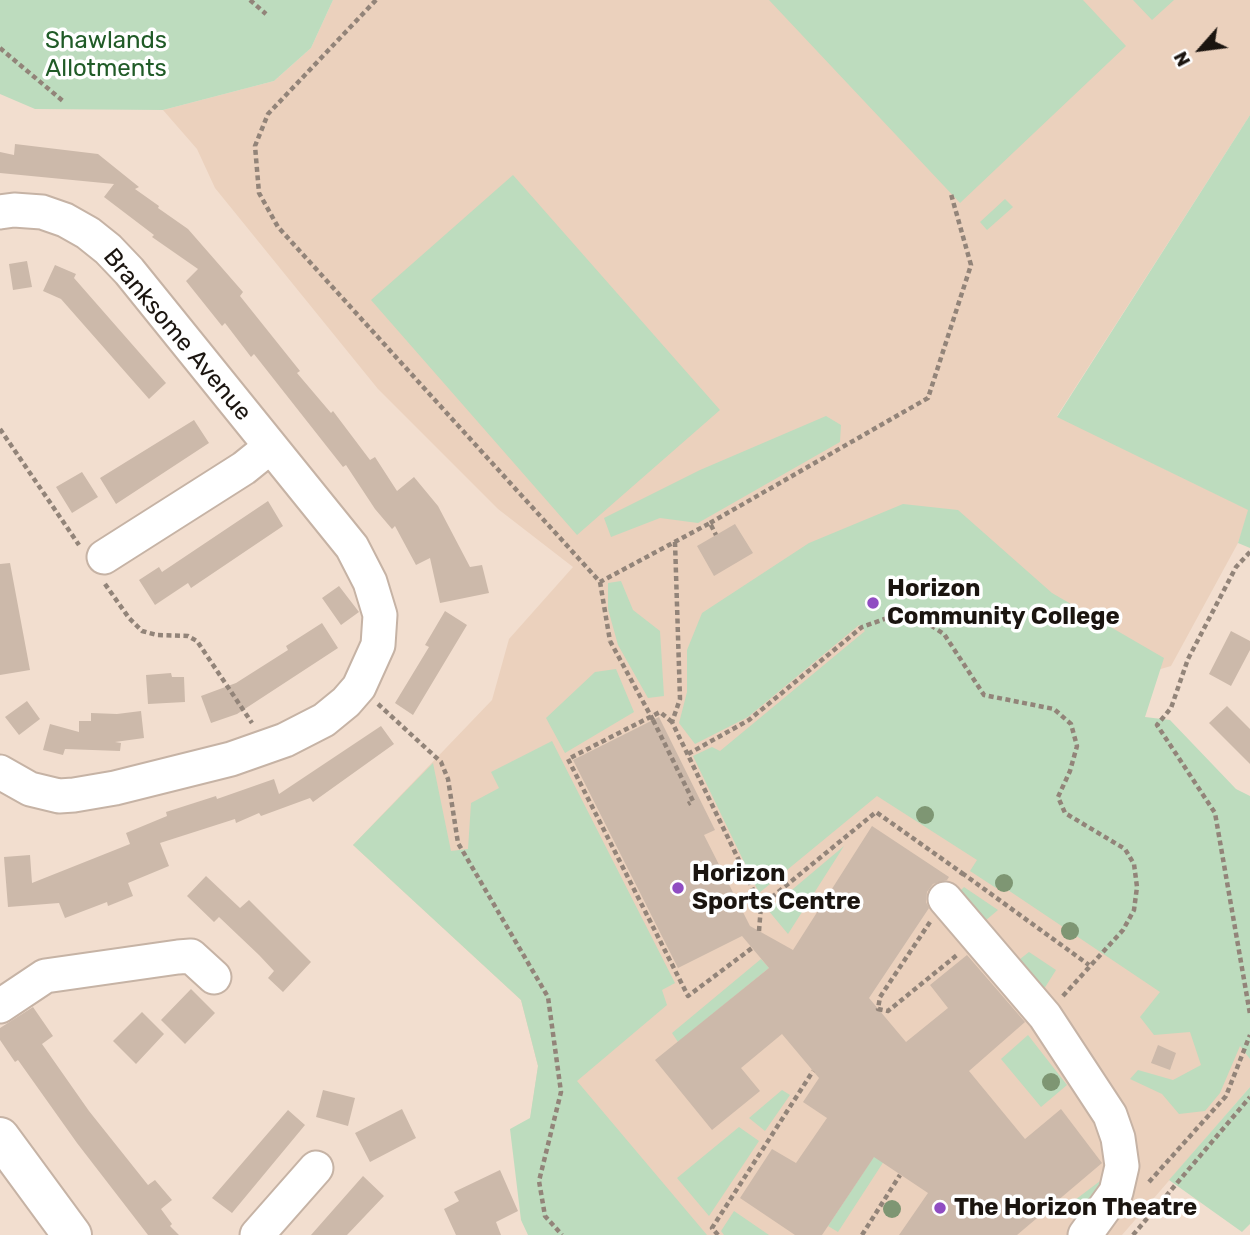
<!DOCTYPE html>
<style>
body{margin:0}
#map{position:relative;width:1250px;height:1235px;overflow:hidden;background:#f2decf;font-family:Rubik,sans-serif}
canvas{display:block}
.north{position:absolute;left:1166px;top:14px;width:70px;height:70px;-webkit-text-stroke:5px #fff;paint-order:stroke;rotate:242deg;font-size:19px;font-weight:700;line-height:28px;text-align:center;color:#1b1510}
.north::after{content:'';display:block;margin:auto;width:24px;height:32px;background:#1b1510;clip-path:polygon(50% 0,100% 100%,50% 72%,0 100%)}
</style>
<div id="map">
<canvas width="1250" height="1235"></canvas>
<div class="north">N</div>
</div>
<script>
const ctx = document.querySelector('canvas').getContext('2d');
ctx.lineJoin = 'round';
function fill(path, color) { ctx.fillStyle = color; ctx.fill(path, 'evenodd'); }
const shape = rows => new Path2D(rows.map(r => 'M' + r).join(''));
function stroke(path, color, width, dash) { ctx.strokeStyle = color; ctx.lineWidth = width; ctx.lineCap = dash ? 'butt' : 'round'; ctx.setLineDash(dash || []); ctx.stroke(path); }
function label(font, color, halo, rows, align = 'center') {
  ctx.font = font + ' Rubik,sans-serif'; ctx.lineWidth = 7; ctx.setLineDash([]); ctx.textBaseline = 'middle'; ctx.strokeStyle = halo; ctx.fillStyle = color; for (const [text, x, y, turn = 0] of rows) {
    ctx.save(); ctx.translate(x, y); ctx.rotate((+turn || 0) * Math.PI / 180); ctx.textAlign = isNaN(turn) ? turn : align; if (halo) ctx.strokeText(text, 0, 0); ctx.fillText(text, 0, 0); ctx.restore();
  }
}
fill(shape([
 [333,0,1250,0,1250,115,1057,416,1249,510,1238,543,1171,666,1123,680,1240,1045,1250,1059,1250,1087,1122,1235,543,1235,519,1195,538,1066,521,1000,353,845,492,700,509,639,573,567,498,509,378,389,215,188,197,149,163,110,274,81,311,48]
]), '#ebd1bd');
fill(shape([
 [0,0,333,0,311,48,274,81,163,110,35,109,0,94],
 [769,0,1083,0,1126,46,960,203],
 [1133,0,1174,0,1152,20],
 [1250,115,1250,548,1238,543,1248,510,1057,417],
 [513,175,720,410,577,535,371,300],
 [1005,199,1013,207,987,230,980,222],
 [826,416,841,425,840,442,698,523,660,518,611,537,604,518,700,470],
 [903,504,958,510,1052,593,1164,658,1145,717,1170,720,1236,789,1250,796,1250,1059,1240,1046,1220,1093,1205,1111,1179,1114,1162,1094,1130,1079,1138,1070,1173,1080,1201,1065,1190,1032,1154,1035,1140,1017,1160,992,999,884,996,888,970,871,977,860,877,796,759,893,693,756,712,747,720,751,865,631,859,625,748,717,695,744,679,723,687,692,687,650,702,613,809,543],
 [621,581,633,610,660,631,664,696,648,698,618,645,608,609,608,583],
 [616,669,634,712,565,753,546,718,595,672],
 [552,741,675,983,662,990,667,1005,577,1081,707,1235,528,1235,521,1220,510,1129,530,1118,538,1066,521,1000,353,845,433,763,451,851,468,849,471,803,499,788,491,772],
 [844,846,788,934,768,910],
 [964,887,998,910,979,926,953,898],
 [1029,952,1056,970,1037,1000,1010,967],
 [761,959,769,968,678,1042,672,1033],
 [1028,1035,1067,1085,1041,1107,1001,1059],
 [1250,1087,1250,1224,1242,1232,1169,1180],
 [782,1090,790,1095,765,1131,749,1118],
 [739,1127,759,1141,709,1216,677,1178],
 [877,1152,886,1158,838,1232,828,1226],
 [1108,1175,1083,1218,1067,1206],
 [734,1211,769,1235,724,1235,721,1231]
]), '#bddcbe');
fill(shape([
 [15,144,98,154,139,187,135,189,159,206,158,208,188,229,243,292,240,296,300,371,297,373,331,413,333,411,370,460,375,457,397,491,414,477,438,506,470,567,482,565,489,593,440,603,430,558,416,565,395,526,392,529,375,509,346,465,343,467,254,354,251,357,225,323,222,326,186,281,198,269,152,237,154,235,104,197,114,184,0,173,0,152,14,155],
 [27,261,32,287,13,290,9,264],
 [55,265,76,274,74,278,166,383,149,399,61,299,43,291],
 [194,420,209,443,116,504,100,478],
 [82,472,98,497,72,513,56,487],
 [268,501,283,526,191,588,188,583,155,605,139,580,159,567,162,572],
 [735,524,753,553,714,576,697,546],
 [10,563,30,670,0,675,0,564],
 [339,586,359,612,341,625,322,598],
 [445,611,467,625,413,715,395,703,429,647,425,645],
 [322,623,338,648,237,714,211,723,201,696,236,683,288,650,286,646],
 [1231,631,1250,641,1250,650,1231,686,1209,674],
 [171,673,172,677,184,677,185,702,148,704,146,675],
 [27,701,40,719,19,735,5,717],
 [1227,706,1250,729,1250,764,1209,723],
 [141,711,144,738,115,742,121,743,120,751,65,749,63,755,43,750,50,724,79,732,79,721,91,721,91,713,117,714],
 [659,717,715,830,704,835,750,926,793,950,872,826,949,877,947,880,933,884,927,892,926,902,929,908,869,998,906,1042,948,1008,930,985,967,955,1025,1022,969,1071,1025,1139,1061,1109,1102,1163,1017,1235,899,1235,928,1193,874,1157,822,1235,795,1235,740,1198,772,1149,796,1163,827,1118,803,1102,819,1078,782,1034,741,1068,760,1091,712,1130,655,1060,769,968,742,936,678,968,573,760],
 [381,726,394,744,313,802,310,798,261,816,259,813,236,823,235,819,160,843,169,866,128,883,133,896,108,906,107,902,65,918,59,903,8,907,4,857,30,855,32,883,130,844,126,833,167,816,166,812,216,796,217,799,274,779,279,794],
 [206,876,240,908,249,900,311,962,283,992,268,978,274,971,259,955,219,917,214,922,187,896],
 [191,989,215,1013,185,1044,161,1020],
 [33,1007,53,1036,42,1044,89,1111,148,1185,155,1180,172,1200,161,1209,172,1224,170,1226,179,1235,148,1235,77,1143,18,1060,15,1062,0,1040,0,1028],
 [142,1012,164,1034,136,1064,113,1041],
 [1158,1045,1176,1053,1170,1070,1151,1063],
 [323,1090,355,1098,348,1126,316,1117],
 [402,1109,416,1138,370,1162,355,1133],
 [288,1110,305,1125,232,1213,212,1198],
 [500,1170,518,1211,496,1222,501,1235,456,1235,444,1209,459,1201,454,1192],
 [363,1176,384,1196,347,1235,311,1235]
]), '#ccb9aa');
const minor = shape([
 [0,212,14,210,42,212,65,220,88,233,108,249,129,271,352,547,370,582,380,615,378,645,359,687,346,702,324,720,285,740,231,759,115,788,74,795,59,796,30,789,0,772],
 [104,557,244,468,270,447],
 [945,899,1045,1016,1110,1115,1118,1138,1122,1166,1116,1192,1085,1235],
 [0,1006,45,976,178,957,191,956,214,977],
 [257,1235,316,1168]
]);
const highway = shape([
 [0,1137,72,1235]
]);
stroke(minor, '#c6b3a5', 37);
stroke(highway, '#c6b3a5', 42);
stroke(shape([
 [250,0,266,14],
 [376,0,268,114,255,146,259,193,278,227,600,582,710,523,716,535],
 [0,48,64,102],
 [0,429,79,545],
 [710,523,928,398,971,265,951,194],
 [675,542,680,699,672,722,761,906,876,812,962,873,960,876],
 [1250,552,1236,567,1188,659,1171,708,1157,725,1215,813,1250,1014],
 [600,582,610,641],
 [105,584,129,618,142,631,157,635,188,636,197,641,252,723],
 [378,704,441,762,448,779,458,843,548,997,561,1092,539,1181,545,1216,562,1235],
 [653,720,693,801,688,804],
 [672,722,660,712,568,759,688,996,752,948],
 [688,754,749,720,862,627,896,615,924,621,944,634,984,695,1054,709,1071,724,1077,746,1070,771,1058,797,1065,813,1125,849,1134,864,1137,887,1134,910,1123,930,1062,997],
 [962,873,1089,965],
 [930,922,880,997,878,1009,888,1011,957,955],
 [759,931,761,906],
 [1149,1182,1226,1096,1250,1035],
 [718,1235,712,1228,813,1071],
 [862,1235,900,1175],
 [1133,1235,1250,1097]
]), '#928479', 4.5, [5, 3.5]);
stroke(minor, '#fff', 33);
stroke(highway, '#fff', 38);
stroke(shape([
 [610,641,653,720]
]), '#928479', 4.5, [5, 3.5]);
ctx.fillStyle = '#7e9673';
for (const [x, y] of [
 [925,815],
 [1004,883],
 [1070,931],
 [1051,1082],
 [892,1209]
]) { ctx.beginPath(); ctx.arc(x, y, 9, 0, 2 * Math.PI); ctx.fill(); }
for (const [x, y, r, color] of [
 [873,603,7,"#904dc2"],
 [678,888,7,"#904dc2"],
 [940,1208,7,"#904dc2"]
]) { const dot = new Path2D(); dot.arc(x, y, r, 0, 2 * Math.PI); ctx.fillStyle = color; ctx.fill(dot); stroke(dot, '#fff', 2.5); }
label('24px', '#205b27', '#fff', [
 ["Shawlands",106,41],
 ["Allotments",106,69]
]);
label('24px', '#1b1510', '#fff', [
 ["Branksome Avenue",177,335,50]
]);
label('bold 24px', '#1b1510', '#fff', [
 ["Horizon",887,589],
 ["Community College",887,617],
 ["Horizon",692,874],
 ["Sports Centre",692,902],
 ["The Horizon Theatre",954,1208]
], 'left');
</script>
